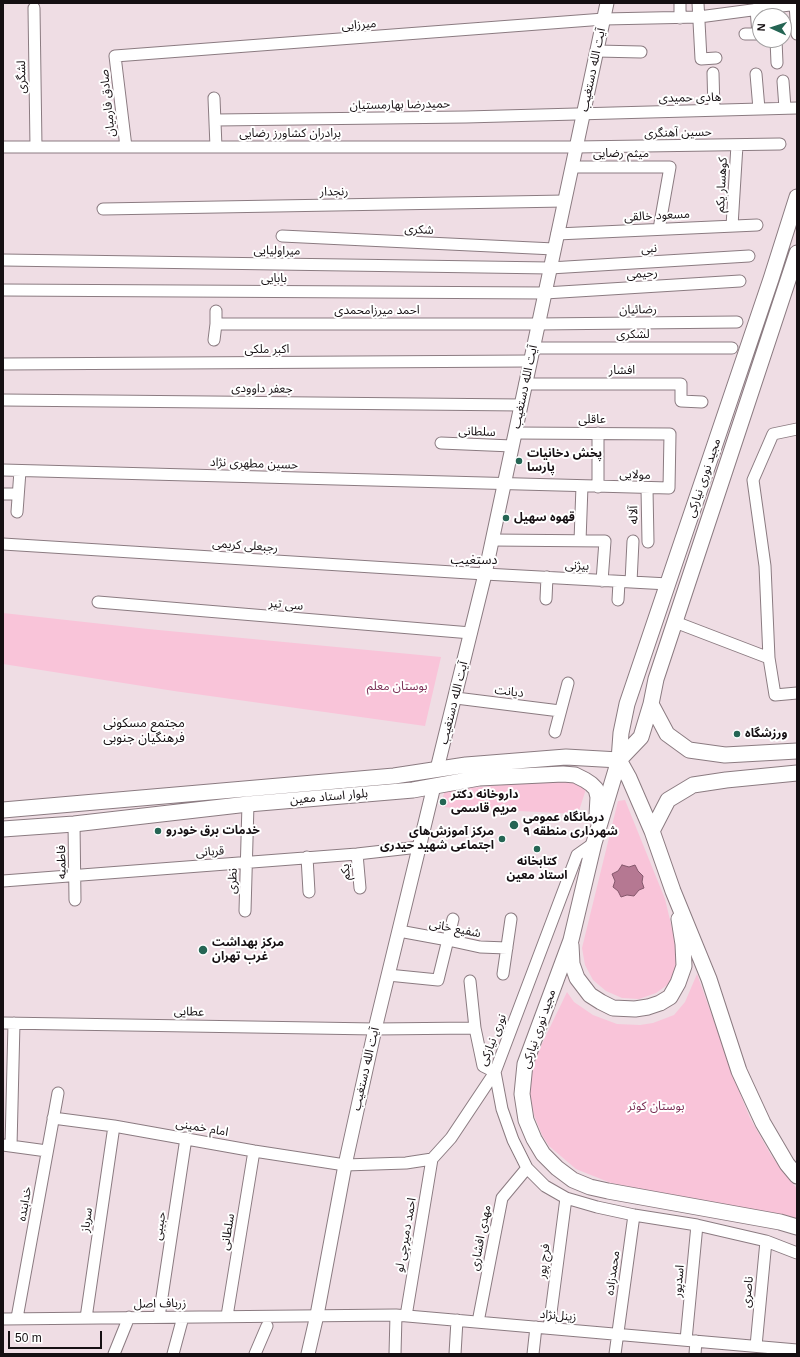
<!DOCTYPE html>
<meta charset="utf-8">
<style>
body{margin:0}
#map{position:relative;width:800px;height:1357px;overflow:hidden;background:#efdde4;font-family:Arial,sans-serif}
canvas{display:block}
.frame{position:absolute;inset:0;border:4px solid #150f12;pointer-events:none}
.north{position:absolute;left:752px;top:8px;width:40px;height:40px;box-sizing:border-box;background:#fff;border:1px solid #a19fa0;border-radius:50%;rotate:273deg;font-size:11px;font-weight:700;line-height:16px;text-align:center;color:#150f12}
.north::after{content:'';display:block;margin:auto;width:14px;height:18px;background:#256554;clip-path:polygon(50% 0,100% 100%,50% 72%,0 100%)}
.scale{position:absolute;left:8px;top:1331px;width:94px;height:18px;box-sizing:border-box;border:2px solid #150f12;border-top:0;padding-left:5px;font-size:12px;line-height:14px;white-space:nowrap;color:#150f12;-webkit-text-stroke:3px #fff;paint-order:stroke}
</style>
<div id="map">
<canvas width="800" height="1357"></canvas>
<div class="frame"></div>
<div class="north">N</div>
<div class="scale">50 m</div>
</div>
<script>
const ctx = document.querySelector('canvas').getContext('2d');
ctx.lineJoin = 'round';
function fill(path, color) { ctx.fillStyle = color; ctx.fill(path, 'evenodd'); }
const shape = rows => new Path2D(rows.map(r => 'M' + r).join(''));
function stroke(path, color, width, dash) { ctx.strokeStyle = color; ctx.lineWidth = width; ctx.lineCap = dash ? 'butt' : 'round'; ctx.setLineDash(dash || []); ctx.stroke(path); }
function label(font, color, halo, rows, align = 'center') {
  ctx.font = font + ' Arial,"Noto Sans Arabic",sans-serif'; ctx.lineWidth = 4; ctx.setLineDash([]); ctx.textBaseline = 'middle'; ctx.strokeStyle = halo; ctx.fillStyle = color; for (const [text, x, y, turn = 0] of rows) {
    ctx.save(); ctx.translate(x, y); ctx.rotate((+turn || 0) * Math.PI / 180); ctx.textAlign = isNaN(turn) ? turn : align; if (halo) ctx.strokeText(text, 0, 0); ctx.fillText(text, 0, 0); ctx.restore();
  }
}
fill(shape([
 [3,613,148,629,441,657,425,726,174,691,3,664],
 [574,779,586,789,578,814,440,807,445,790],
 [625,800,665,899,675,941,676,970,670,983,656,993,639,999,622,998,606,991,593,980,585,965,582,948,618,801],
 [697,974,741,1096,750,1118,771,1155,797,1189,797,1223,698,1200,611,1183,576,1169,549,1146,542,1135,534,1115,531,1101,529,1088,530,1072,538,1052,567,992,574,1002,593,1015,617,1024,640,1025,653,1023,674,1015,685,1002]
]), '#f9c4d9');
const water = shape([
 [622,865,629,867,635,865,638,871,643,876,642,882,644,888,639,890,634,896,627,895,621,897,618,891,613,887,615,881,612,874,618,871,622,865]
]);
fill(water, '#b57892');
stroke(water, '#85586c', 1);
const minor = shape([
 [698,3,701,59,716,58],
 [795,4,797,34],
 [34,8,36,147],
 [680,18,680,3],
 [745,34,758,34,756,9],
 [776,40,777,63],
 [597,51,641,52],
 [713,73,714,110],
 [756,74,759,109],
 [783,81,785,108],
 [214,98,216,147],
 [216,120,466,117,797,108],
 [3,147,576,147,780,144],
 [126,147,115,56,604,19,699,17,797,4],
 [572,167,670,167,659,229],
 [103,209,565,201],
 [732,226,737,145],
 [557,234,757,225],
 [282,236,554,249],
 [3,260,550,268,749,256],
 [3,290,545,293,740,281],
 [216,324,538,324,737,322],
 [214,340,216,324,216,311],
 [533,348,732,348],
 [3,364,530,361],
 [525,384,681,384,681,401,702,402],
 [3,400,521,405],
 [797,429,773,434,753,480,765,566,769,658,775,695,797,693],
 [598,433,598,487],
 [441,443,512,446],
 [3,470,669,488,670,434,515,433],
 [647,489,648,542],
 [3,494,18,494],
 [17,512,20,471],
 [492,540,605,541,602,581],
 [580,541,582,486],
 [3,544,485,574,668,584],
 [631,582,633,541],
 [546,599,547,577],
 [618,600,619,582],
 [98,602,471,633],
 [675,622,769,658],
 [456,698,560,711],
 [555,732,568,683],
 [74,824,75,900],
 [357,854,360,888],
 [307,857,309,892],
 [3,881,357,854,419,847],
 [245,911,248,804],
 [399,931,448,940,480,947,507,948],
 [503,974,511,919],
 [388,975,438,980,453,919],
 [470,981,475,1028,483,1066,495,1072,502,1109,513,1140,527,1168,545,1186,566,1198,597,1207,634,1215,697,1225,766,1241,797,1253],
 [3,1023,375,1029,475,1028],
 [53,1118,114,1126,254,1151,345,1165,406,1163,432,1159,451,1138,495,1072,577,855,594,843],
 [3,1145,47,1151],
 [11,1146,14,1023],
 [227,1316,254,1151],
 [406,1316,432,1159],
 [159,1317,186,1138],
 [17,1318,58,1093],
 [86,1318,114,1126],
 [3,1319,396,1315,797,1350],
 [478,1322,502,1198,527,1168],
 [549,1328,566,1198],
 [686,1340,697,1225],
 [756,1346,766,1241],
 [114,1354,129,1317],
 [173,1354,183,1317],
 [255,1354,267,1326],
 [395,1354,396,1315],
 [455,1354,457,1320],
 [533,1354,536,1327],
 [615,1354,634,1215],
 [695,1354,696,1341]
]);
const tertiary = shape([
 [437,769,485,574,607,3],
 [308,1354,317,1315,345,1165,375,1029,434,786]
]);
const secondary = shape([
 [797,197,771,279,627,704,621,733,619,760,594,843,571,940,525,1064,522,1094,526,1120,534,1139,543,1154,557,1168,573,1180,590,1187,608,1191,780,1222,797,1227],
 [651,704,667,734,689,750,725,755,797,751],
 [619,760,641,737,651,704,656,679,797,253],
 [619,760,629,778,652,831,673,891,709,979,739,1071,763,1123,787,1164,797,1176],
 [3,810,394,776,466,765,566,757,619,760],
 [3,829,74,824,248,804,413,790,479,778,563,774,575,775,585,780,591,784,596,789,598,797,597,815],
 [652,831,668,800,693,785,726,780,797,773],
 [571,945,572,964,577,978,590,995,601,1002,613,1008,635,1009,648,1007,660,1003,670,997,678,983,684,966,683,944,679,919]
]);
stroke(minor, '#8b7b81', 13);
stroke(tertiary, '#8b7b81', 15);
stroke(secondary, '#8b7b81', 17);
stroke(minor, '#fff', 11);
stroke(tertiary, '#fff', 13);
stroke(secondary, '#fff', 15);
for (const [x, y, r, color] of [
 [519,461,4,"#256554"],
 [506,518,4,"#256554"],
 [737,734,4,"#256554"],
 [443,802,4,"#256554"],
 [514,825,5,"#256554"],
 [158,831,4,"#256554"],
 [502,839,4,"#256554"],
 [537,849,4,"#256554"],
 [203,950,5,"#256554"]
]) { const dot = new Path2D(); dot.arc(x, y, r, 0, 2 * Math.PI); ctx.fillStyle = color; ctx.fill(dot); stroke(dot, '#fff', 1.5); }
label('12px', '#150f12', '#fff', [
 ["میرزایی",359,25,-4],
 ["آیت الله دستغیب",593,70,-78],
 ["لشگری",22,77,-91],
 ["هادی حمیدی",690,98,-1],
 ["صادق فارمیان",108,103,-96],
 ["حمیدرضا بهارمستیان",400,105,-1],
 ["حسین آهنگری",678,133,-1],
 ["برادران کشاورز رضایی",290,134],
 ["میثم رضایی",621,154],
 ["کوهسار یکم",722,185,-87],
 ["رنجدار",334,192,-1],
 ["مسعود خالقی",657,216,-3],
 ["شکری",419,230,3],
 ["نبی",649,249,-4],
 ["میراولیایی",277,251,1],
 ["رحیمی",642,274,-4],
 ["بابایی",274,279],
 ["رضائیان",638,310,-1],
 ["احمد میرزامحمدی",377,311],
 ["لشکری",633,335],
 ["اکبر ملکی",267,350],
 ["افشار",622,371],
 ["آیت الله دستغیب",525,387,-78],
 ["جعفر داوودی",262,389,1],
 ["عاقلی",592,420],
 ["سلطانی",477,432,2],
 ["حسین مطهری نژاد",254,464,2],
 ["مولایی",635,475,2],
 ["مجید نوری نیارکی",704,478,-71],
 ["آلاله",634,515,-91],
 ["رجبعلی کریمی",245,546,4],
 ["بیژنی",577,566,3],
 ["سی تیر",286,605,5],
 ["دیانت",509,692,7],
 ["آیت الله دستغیب",454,703,-76],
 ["بلوار استاد معین",329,797,-5],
 ["قربانی",210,852,-4],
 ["فاطمیه",62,862,-91],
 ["یکم",346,872,-95],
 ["نظری",233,881,-88],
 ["شفیع خانی",455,929,11],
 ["عطایی",189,1012,2],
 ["مجید نوری نیارکی",539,1029,-71],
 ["نوری نیارکی",493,1040,-68],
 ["آیت الله دستغیب",366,1069,-77],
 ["امام خمینی",202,1128,10],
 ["خدابنده",25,1204,-80],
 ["سرباز",87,1220,-82],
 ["حبیبی",160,1226,-81],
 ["سلطانی",228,1232,-81],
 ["احمد دمیرچی لو",406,1235,-80],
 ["مهدی افشاری",481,1238,-79],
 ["فرج پور",544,1261,-83],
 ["محمدزاده",613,1273,-82],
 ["اسدپور",679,1281,-85],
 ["ناصری",748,1292,-84],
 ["زرباف اصل",160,1304,-1],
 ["زینل‌نژاد",558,1316,5]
]);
label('bold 12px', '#150f12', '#fff', [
 ["پخش دخانیات",527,454],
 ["پارسا",527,468],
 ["قهوه سهیل",514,518],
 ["ورزشگاه",745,734],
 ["داروخانه دکتر",451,795],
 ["مریم قاسمی",451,809],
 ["درمانگاه عمومی",523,818],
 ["شهرداری منطقه ۹",523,832],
 ["خدمات برق خودرو",166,831],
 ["مرکز آموزش‌های",494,832,"right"],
 ["اجتماعی شهید حیدری",494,846,"right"],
 ["کتابخانه",537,862,"center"],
 ["استاد معین",537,876,"center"],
 ["مرکز بهداشت",212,943],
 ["غرب تهران",212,957]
], 'left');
label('12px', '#792e54', '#fff', [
 ["بوستان معلم",397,687],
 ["بوستان کوثر",656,1107]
]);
label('13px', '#150f12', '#fff', [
 ["دستغیب",474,560],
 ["مجتمع مسکونی",144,723],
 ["فرهنگیان جنوبی",144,738]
]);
</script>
